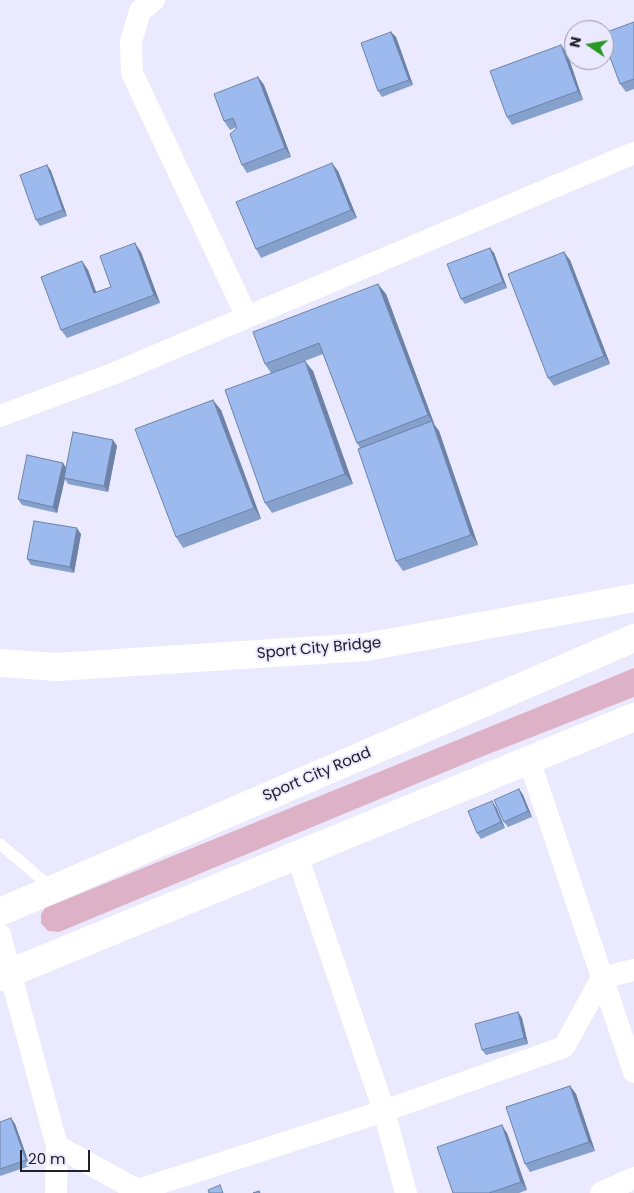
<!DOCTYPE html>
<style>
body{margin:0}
#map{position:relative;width:634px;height:1193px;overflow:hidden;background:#ebe9fd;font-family:Poppins,sans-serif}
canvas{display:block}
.north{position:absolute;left:564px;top:20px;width:50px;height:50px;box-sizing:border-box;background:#ebe9fd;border:1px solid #9a99a8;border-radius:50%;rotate:282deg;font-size:14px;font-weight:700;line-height:20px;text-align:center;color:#212029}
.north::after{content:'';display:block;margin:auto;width:18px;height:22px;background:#299826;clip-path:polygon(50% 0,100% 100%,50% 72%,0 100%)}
.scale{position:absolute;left:20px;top:1150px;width:70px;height:22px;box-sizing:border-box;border:2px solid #212029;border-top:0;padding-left:6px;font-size:15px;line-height:18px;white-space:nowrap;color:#212029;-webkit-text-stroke:4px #ebe9fd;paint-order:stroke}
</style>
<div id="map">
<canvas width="634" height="1193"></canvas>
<div class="north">N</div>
<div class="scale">20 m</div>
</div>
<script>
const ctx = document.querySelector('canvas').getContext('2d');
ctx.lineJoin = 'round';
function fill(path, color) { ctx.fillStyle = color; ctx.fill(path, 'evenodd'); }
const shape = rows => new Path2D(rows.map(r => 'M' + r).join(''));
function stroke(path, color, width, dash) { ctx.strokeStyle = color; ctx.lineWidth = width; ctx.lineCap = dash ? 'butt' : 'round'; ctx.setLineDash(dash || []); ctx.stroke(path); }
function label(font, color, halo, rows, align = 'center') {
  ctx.font = font + ' Poppins,sans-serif'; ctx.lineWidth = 4; ctx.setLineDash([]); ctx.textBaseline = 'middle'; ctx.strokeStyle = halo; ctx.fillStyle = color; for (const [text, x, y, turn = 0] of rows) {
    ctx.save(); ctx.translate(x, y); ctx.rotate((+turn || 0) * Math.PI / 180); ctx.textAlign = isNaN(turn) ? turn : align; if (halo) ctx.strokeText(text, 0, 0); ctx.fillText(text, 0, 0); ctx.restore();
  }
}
fill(shape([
 [634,668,634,697,481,757,59,932,48,931,41,923,41,914,45,908]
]), '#ddb2c6');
stroke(shape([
 [0,844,52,888]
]), '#fff', 11);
stroke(shape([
 [154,0,140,11,131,42,132,73,247,317],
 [0,416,115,373,634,153],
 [529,760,634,1072],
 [297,855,384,1111,406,1193],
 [0,935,57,1146,56,1193],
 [57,1146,137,1190],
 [129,1193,384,1111,564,1047,602,978,634,970],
 [601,1193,634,1178]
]), '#fff', 22);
stroke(shape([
 [0,663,56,667,366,647,634,598]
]), '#fff', 28);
stroke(shape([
 [0,912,634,638],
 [0,977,634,717]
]), '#fff', 28);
fill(shape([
 [634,22,634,89,626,92,620,84],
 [391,32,396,37,413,85,382,97,378,91],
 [567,53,583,100,512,125,507,117],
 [258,77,264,85,291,157,247,173,242,165,237,127,230,130,224,121],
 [47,165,51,171,67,216,40,226,36,220],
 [338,171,357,218,261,258,256,249],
 [490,248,494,253,507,288,465,304,461,299],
 [141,252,160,303,67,338,61,330,82,261,88,270,96,292,111,287],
 [570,260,610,364,554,386,548,378],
 [386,294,435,426,439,431,478,545,403,571,396,561,360,448,357,443,323,354,302,362,313,371,353,484,272,513,265,503,271,373,265,364],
 [221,410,261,519,183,548,176,537],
 [113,440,117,446,108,492,68,484,65,479,57,513,22,505,18,499,63,463,66,468],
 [81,534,74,573,31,565,27,559],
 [519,789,523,795,532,817,508,827,504,822],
 [496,807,505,828,481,839,477,833],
 [518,1012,522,1018,528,1044,486,1055,482,1050],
 [570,1086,576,1094,595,1151,530,1172,525,1164],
 [11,1118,15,1124,30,1166,0,1176,0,1122],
 [507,1133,527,1190,519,1193,453,1193]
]), '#86a0cc');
fill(shape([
 [391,32,396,37,413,85,409,80],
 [561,45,567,53,583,100,578,91],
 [258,77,264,85,291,157,285,148],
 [332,163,338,171,357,218,351,210],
 [47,165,51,171,67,216,63,210],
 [135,243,141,252,160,303,154,295],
 [490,248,494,253,507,288,503,282],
 [564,252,570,260,610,364,604,356],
 [82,261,88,270,100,302,94,293],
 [378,284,386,294,435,426,428,415],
 [305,361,313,371,353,484,345,474],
 [213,400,221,410,261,519,254,508],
 [432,421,439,431,478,545,471,535],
 [113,440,117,446,108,492,104,486],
 [63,463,67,469,57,513,53,507],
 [77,528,81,534,74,573,70,567],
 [519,789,523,795,532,817,528,811],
 [492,801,496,807,505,828,501,822],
 [518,1012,522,1018,528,1044,524,1038],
 [570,1086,576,1094,595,1151,589,1142],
 [11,1118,15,1124,30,1166,26,1160],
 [502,1125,507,1133,527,1190,521,1182]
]), '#6d82a6');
const building = shape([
 [634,22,634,79,620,84,604,41,604,33,634,22],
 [391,32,409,80,378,91,361,43,391,32],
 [561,45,578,91,507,117,490,71,561,45],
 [258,77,285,148,242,165,230,134,237,128,233,118,224,121,214,94,258,77],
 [332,163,351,210,256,249,236,202,332,163],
 [47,165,63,210,36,220,20,175,47,165],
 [135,243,154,295,61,330,41,277,82,261,94,293,111,287,100,256,135,243],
 [490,248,503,282,461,299,447,264,490,248],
 [564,252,604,356,548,378,508,274,564,252],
 [378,284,428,415,357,443,319,343,265,364,253,332,378,284],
 [305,361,345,474,265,503,225,390,305,361],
 [213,400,254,508,176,537,135,429,213,400],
 [432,421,471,535,396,561,358,449,432,421],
 [73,432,113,440,104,486,64,478,73,432],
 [27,455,63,463,53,507,18,499,27,455],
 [34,521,77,528,70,567,27,559,34,521],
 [519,789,528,811,504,822,494,800,519,789],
 [492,801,501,822,477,833,468,811,492,801],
 [518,1012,524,1038,482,1050,475,1024,518,1012],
 [570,1086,589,1142,525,1164,506,1107,570,1086],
 [11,1118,26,1160,0,1169,0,1122,11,1118],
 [502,1125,521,1182,489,1193,453,1193,437,1147,502,1125],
 [220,1185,223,1193,209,1193,208,1190,220,1185],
 [259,1191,260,1193,253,1193,259,1191]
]);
fill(building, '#9cbaed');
stroke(building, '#6d82a6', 1);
label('15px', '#212029', '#ebe9fd', [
 ["Sport City Bridge",319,649,-5],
 ["Sport City Road",317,775,-23]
]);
</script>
